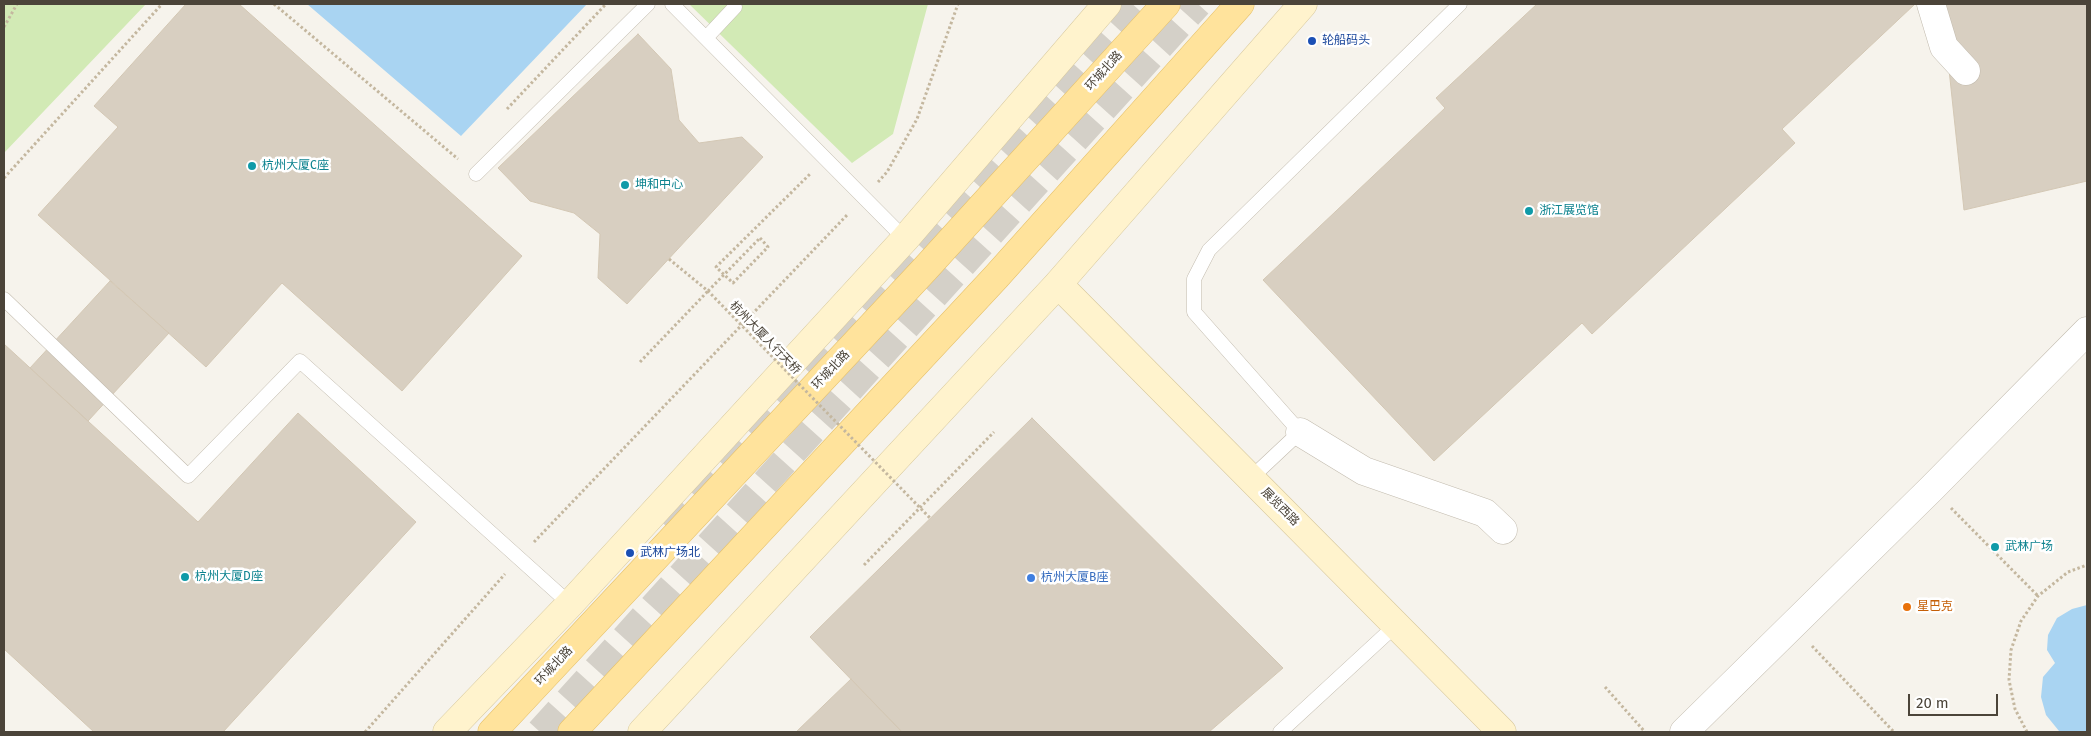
<!DOCTYPE html>
<meta charset="utf-8">
<style>
body{margin:0}
#map{position:relative;width:2091px;height:736px;overflow:hidden;background:#f6f3ec;font-family:"Fira Sans",sans-serif}
canvas{display:block}
.frame{position:absolute;inset:0;border:5px solid #4b4439;pointer-events:none}
.scale{position:absolute;left:1908px;top:694px;width:90px;height:22px;box-sizing:border-box;border:2px solid #4b4439;border-top:0;padding-left:6px;font-size:15px;line-height:18px;white-space:nowrap;color:#4b4439;-webkit-text-stroke:4px #fff;paint-order:stroke}
</style>
<div id="map">
<canvas width="2091" height="736"></canvas>
<div class="frame"></div>
<div class="scale">20 m</div>
</div>
<script>
const ctx = document.querySelector('canvas').getContext('2d');
ctx.lineJoin = 'round';
function fill(path, color) { ctx.fillStyle = color; ctx.fill(path, 'evenodd'); }
const shape = rows => new Path2D(rows.map(r => 'M' + r).join(''));
function stroke(path, color, width, dash) { ctx.strokeStyle = color; ctx.lineWidth = width; ctx.lineCap = dash ? 'butt' : 'round'; ctx.setLineDash(dash || []); ctx.stroke(path); }
function label(font, color, halo, rows, align = 'center') {
  ctx.font = font + ' "Fira Sans","Noto Sans SC",sans-serif'; ctx.lineWidth = 5; ctx.setLineDash([]); ctx.textBaseline = 'middle'; ctx.strokeStyle = halo; ctx.fillStyle = color; for (const [text, x, y, turn = 0] of rows) {
    ctx.save(); ctx.translate(x, y); ctx.rotate((+turn || 0) * Math.PI / 180); ctx.textAlign = isNaN(turn) ? turn : align; if (halo) ctx.strokeText(text, 0, 0); ctx.fillText(text, 0, 0); ctx.restore();
  }
}
fill(shape([
 [4,4,146,4,4,153],
 [689,4,928,4,893,134,852,163]
]), '#d2eab5');
fill(shape([
 [307,4,587,4,461,136],
 [2087,605,2087,732,2064,732,2059,731,2046,715,2041,697,2043,677,2055,663,2047,650,2048,635,2057,618,2072,609]
]), '#a9d4f2');
const building = shape([
 [186,4,239,4,522,256,402,391,282,283,206,367,38,215,118,127,94,106,186,4],
 [1537,4,1915,4,1782,129,1795,143,1592,334,1582,323,1434,461,1263,280,1445,108,1436,98,1537,4],
 [1942,4,2087,4,2087,181,1964,210,1942,4],
 [638,34,671,69,679,120,699,143,742,137,763,157,627,304,598,278,600,234,574,213,530,201,498,168,638,34],
 [110,281,169,333,88,421,30,368,110,281],
 [4,344,198,522,298,413,416,522,223,732,94,732,4,649,4,344],
 [1032,418,1283,668,1209,732,902,732,810,637,1032,418],
 [851,679,902,732,796,732,851,679]
]);
fill(building, '#d8cfc1');
stroke(building, '#d3c7b4', 1);
stroke(shape([
 [666,526,1141,4],
 [540,732,1198,4]
]), '#d4d0c8', 28, [28, 14]);
const lane = shape([
 [672,4,905,239],
 [706,38,735,7],
 [476,174,648,4],
 [4,299,188,476,300,361,570,604],
 [1251,478,1300,432,1194,312,1194,279,1209,250,1460,4],
 [1280,732,1396,625]
]);
const street = shape([
 [1931,4,1944,47,1966,71],
 [1300,432,1364,471,1485,513,1503,530],
 [1684,732,1932,488,2087,331]
]);
const secondary = shape([
 [1058,284,1502,732],
 [447,732,570,604,905,239,1107,4],
 [642,732,1058,284,1303,4]
]);
const primary = shape([
 [492,732,925,269,1166,4],
 [572,732,996,277,1240,4]
]);
stroke(lane, '#c2bbae', 15);
stroke(street, '#c2bbae', 29);
stroke(secondary, '#d6c79b', 29);
stroke(primary, '#e6c16a', 29);
stroke(shape([
 [274,4,458,159],
 [4,27,17,4],
 [507,109,606,4],
 [4,178,162,4],
 [878,182,887,172,917,119,958,4],
 [760,238,768,247,733,283,716,267,810,174],
 [640,362,708,291],
 [1951,508,2038,596],
 [534,542,848,214],
 [864,565,994,432],
 [1812,646,1894,732],
 [1605,687,1645,732],
 [365,732,505,574],
 [2027,732,2015,709,2009,680,2011,650,2021,621,2038,596,2068,572,2087,565]
]), '#c4b79f', 3, [2.5, 2.5]);
stroke(lane, '#fff', 14);
stroke(street, '#fff', 28);
stroke(secondary, '#fff3cd', 28);
stroke(primary, '#ffe39c', 28);
stroke(shape([
 [669,259,708,291,930,518],
 [708,291,760,238]
]), '#c4b79f', 3, [2.5, 2.5]);
for (const [x, y, r, color] of [
 [1312,41,5,"#1a4fb4"],
 [252,166,5,"#0f9aa8"],
 [625,185,5,"#0f9aa8"],
 [1529,211,5,"#0f9aa8"],
 [1995,547,5,"#0f9aa8"],
 [630,553,5,"#1a4fb4"],
 [185,577,5,"#0f9aa8"],
 [1031,578,5,"#3f7fe0"],
 [1907,607,5,"#e8710a"]
]) { const dot = new Path2D(); dot.arc(x, y, r, 0, 2 * Math.PI); ctx.fillStyle = color; ctx.fill(dot); stroke(dot, '#fff', 2); }
label('12px', '#164399', '#fff', [
 ["轮船码头",1322,41],
 ["武林广场北",640,553]
], 'left');
label('12px', '#4b4439', '#fff', [
 ["环城北路",1104,71,-48],
 ["杭州大厦人行天桥",765,338,46],
 ["环城北路",831,370,-47],
 ["展览西路",1280,507,45],
 ["环城北路",554,666,-47]
]);
label('12px', '#0d838f', '#fff', [
 ["杭州大厦C座",262,166],
 ["坤和中心",635,185],
 ["浙江展览馆",1539,211],
 ["武林广场",2005,547],
 ["杭州大厦D座",195,577]
], 'left');
label('12px', '#366cbe', '#fff', [
 ["杭州大厦B座",1041,578]
], 'left');
label('12px', '#c56008', '#fff', [
 ["星巴克",1917,607]
], 'left');
</script>
